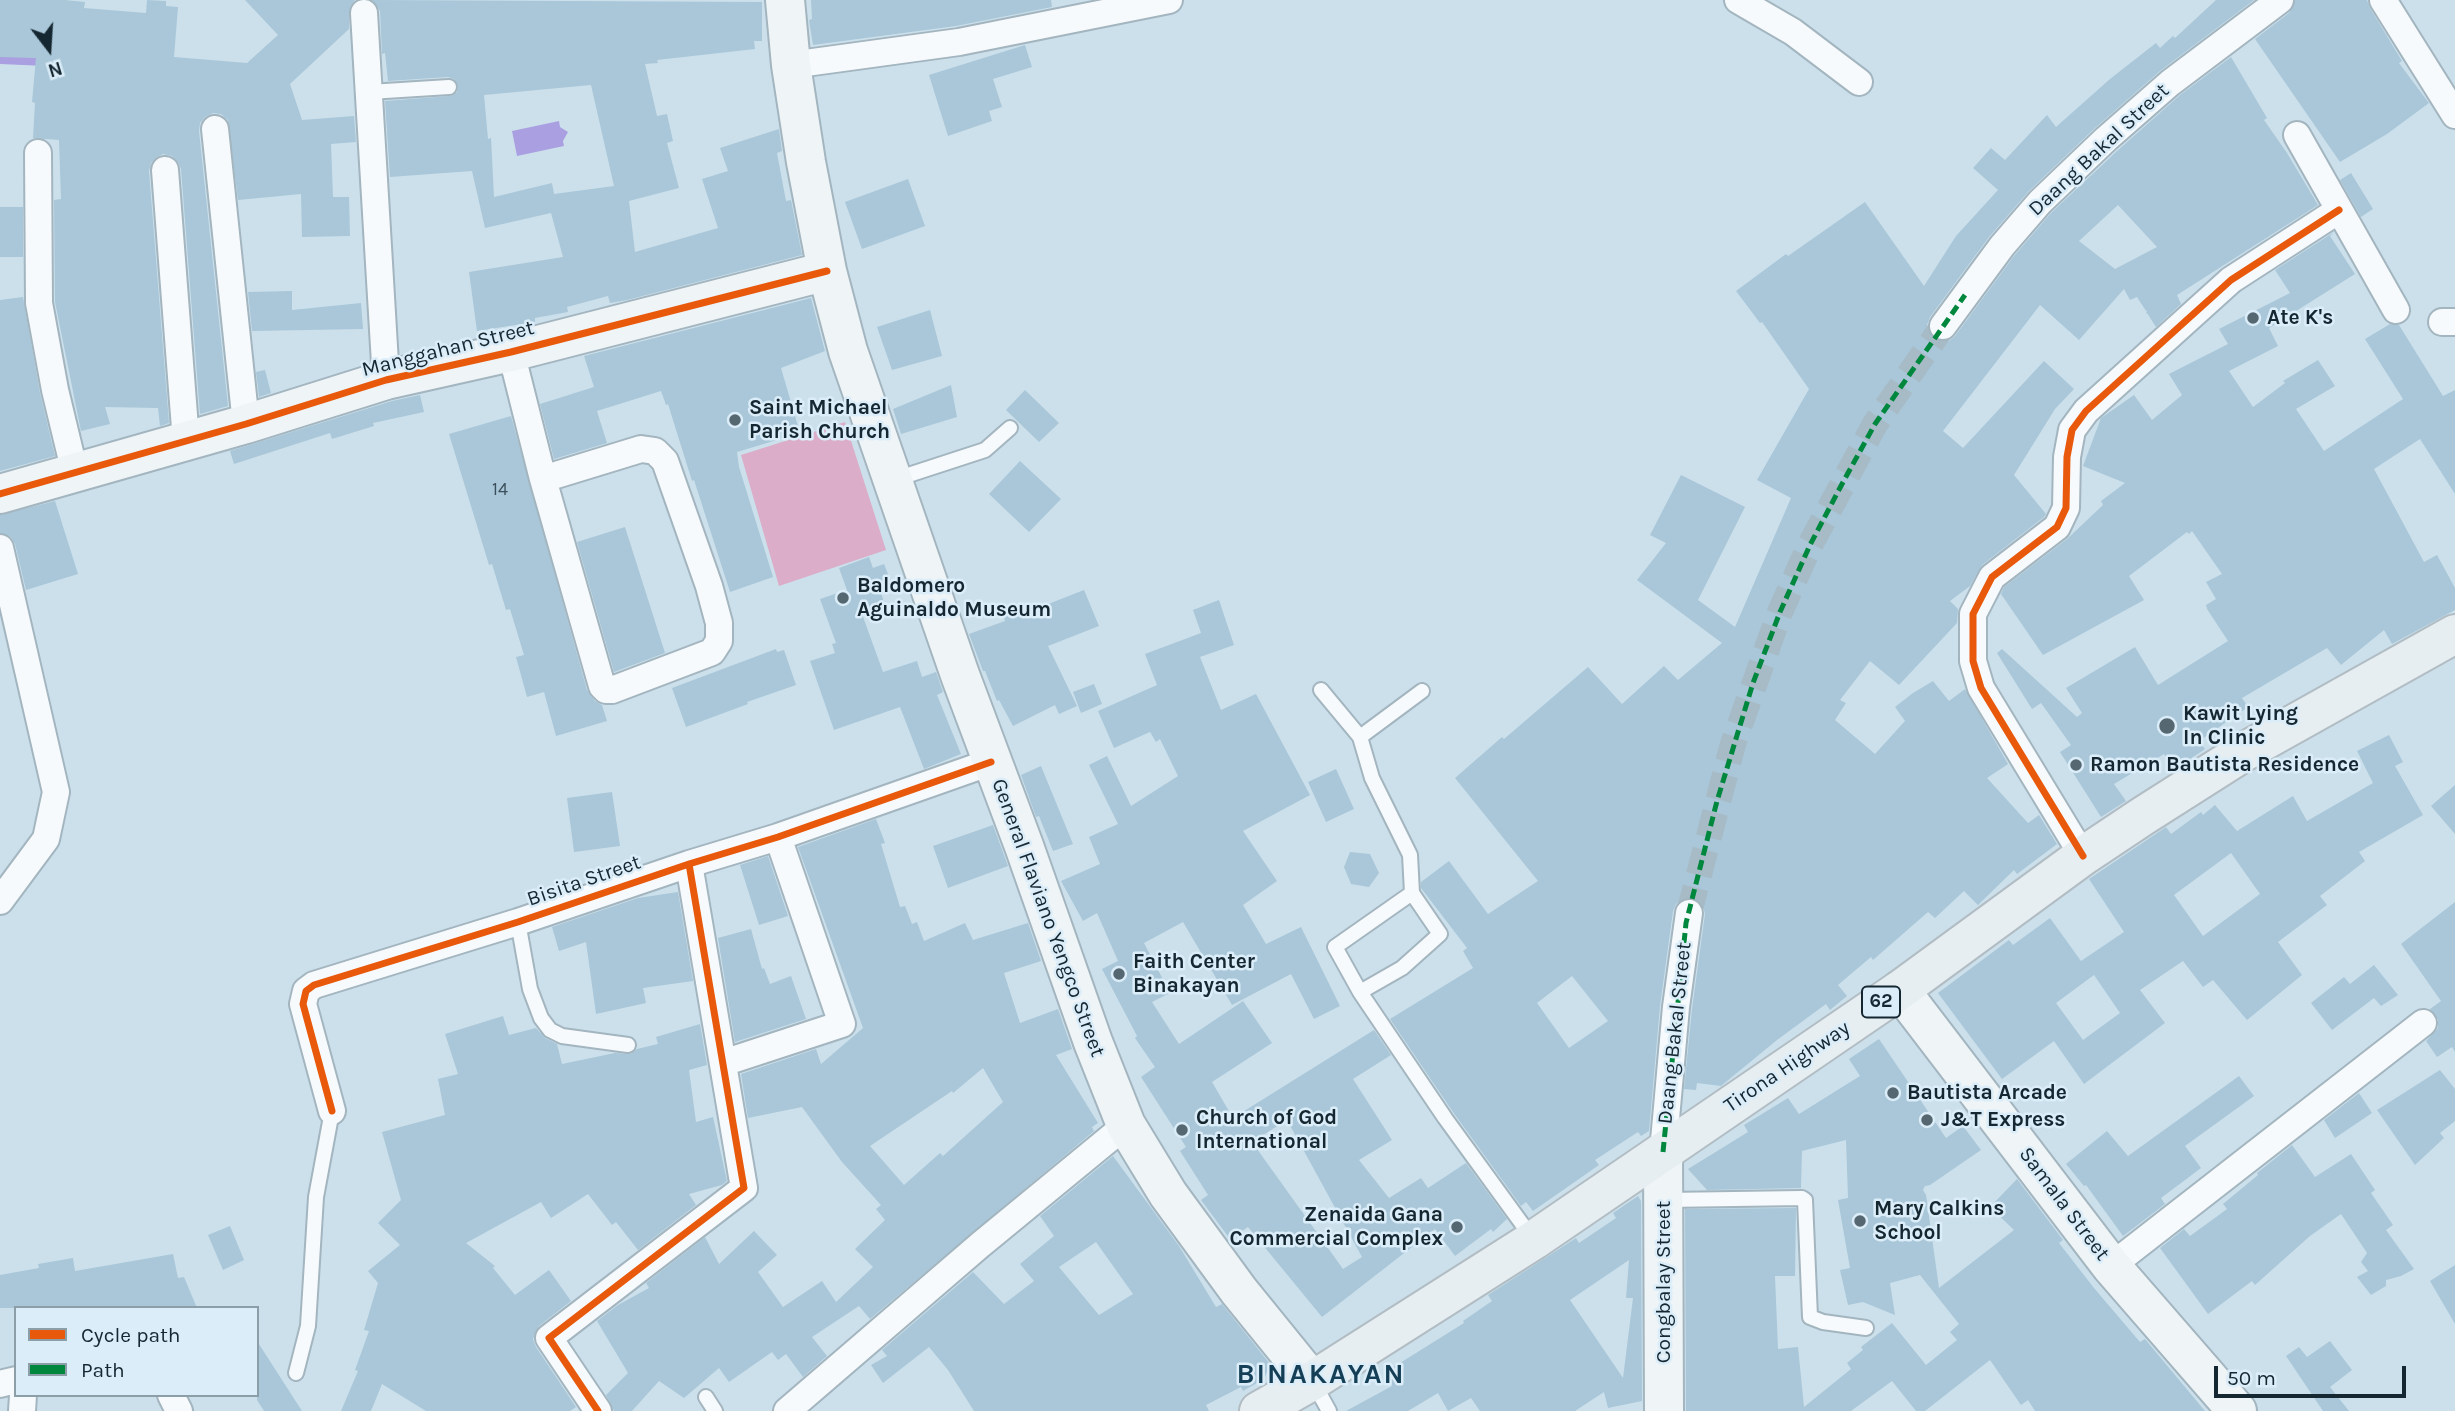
<!DOCTYPE html>
<style>
body{margin:0}
#map{position:relative;width:2455px;height:1411px;overflow:hidden;background:#cce0ec;font-family:Karla,sans-serif}
canvas{display:block}
.legend{position:absolute;left:14px;top:1306px;width:245px;height:91px;box-sizing:border-box;background:#dbedf8;border:2px solid #8c9ea8;margin:0;padding:9px 12px;list-style:none;font-size:21px;color:#152731}
.legend li{display:flex;align-items:center;gap:14px;height:35px}
.legend b{width:35px;border:2px solid #8c9ea8}
.north{position:absolute;left:14px;top:14px;width:70px;height:70px;-webkit-text-stroke:5px #dbedf8;paint-order:stroke;rotate:163deg;font-size:19px;font-weight:700;line-height:28px;text-align:center;color:#152731}
.north::after{content:'';display:block;margin:auto;width:24px;height:32px;background:#152731;clip-path:polygon(50% 0,100% 100%,50% 72%,0 100%)}
.scale{position:absolute;left:2214px;top:1366px;width:192px;height:32px;box-sizing:border-box;border:4px solid #152731;border-top:0;padding-left:9px;font-size:21px;line-height:24px;white-space:nowrap;color:#152731;-webkit-text-stroke:5px #dbedf8;paint-order:stroke}
</style>
<div id="map">
<canvas width="2455" height="1411"></canvas>
<ul class="legend">
<li><b style="height:9px;background:#e8590c"></b>Cycle path</li>
<li><b style="height:9px;background:#00873e"></b>Path</li>
</ul>
<div class="north">N</div>
<div class="scale">50 m</div>
</div>
<script>
const ctx = document.querySelector('canvas').getContext('2d');
ctx.lineJoin = 'round';
function fill(path, color) { ctx.fillStyle = color; ctx.fill(path, 'evenodd'); }
const shape = rows => new Path2D(rows.map(r => 'M' + r).join(''));
function stroke(path, color, width, dash) { ctx.strokeStyle = color; ctx.lineWidth = width; ctx.lineCap = dash ? 'butt' : 'round'; ctx.setLineDash(dash || []); ctx.stroke(path); }
function label(font, color, halo, rows, align = 'center') {
  ctx.font = font + ' Karla,sans-serif'; ctx.lineWidth = 5; ctx.setLineDash([]); ctx.textBaseline = 'middle'; ctx.strokeStyle = halo; ctx.fillStyle = color; for (const [text, x, y, turn = 0] of rows) {
    ctx.save(); ctx.translate(x, y); ctx.rotate((+turn || 0) * Math.PI / 180); ctx.textAlign = isNaN(turn) ? turn : align; if (halo) ctx.strokeText(text, 0, 0); ctx.fillText(text, 0, 0); ctx.restore();
  }
}
fill(shape([
 [845,422,886,550,779,586,741,455]
]), '#dbadc8');
fill(shape([
 [559,121,560,127,568,132,563,141,564,146,517,156,512,131]
]), '#aaa0e1');
stroke(shape([
 [0,60,46,62]
]), '#aaa0e1', 8);
fill(shape([
 [0,0,65,0,85,2,84,8,146,13,147,0,166,1,166,6,178,7,174,57,247,63,278,35,245,0,355,0,350,7,349,29,290,84,302,120,354,116,356,142,331,144,333,197,349,197,350,236,302,237,301,194,238,200,228,120,221,114,213,113,205,117,200,123,199,131,228,406,200,414,181,169,178,162,172,156,163,154,157,157,151,163,149,171,169,423,160,426,158,408,105,407,110,424,81,431,55,302,54,200,61,199,59,140,33,138,35,103,32,102,36,58,0,57],
 [372,0,762,2,762,41,754,41,755,49,657,60,658,63,645,64,657,116,667,114,673,141,667,143,679,188,629,201,635,252,718,228,702,179,728,171,720,148,779,129,782,151,777,153,786,201,791,200,802,255,627,300,610,303,608,296,567,307,568,312,535,318,535,322,477,331,469,272,563,257,551,213,485,228,472,171,390,177,385,101,450,96,457,92,458,86,454,79,448,77,388,81,385,53,382,54,380,11],
 [591,85,614,186,554,194,552,183,494,197,491,138,488,139,484,95],
 [811,0,1051,0,1052,7,956,26,813,45,809,20,812,19],
 [2216,0,2254,0,2160,71,2095,128,2029,191,1989,237,1930,317,1927,325,1929,333,1933,338,1941,341,1949,341,1955,336,2014,256,2051,213,2117,151,2180,95,2231,57,2267,118,2264,120,2287,153,2318,205,2177,295,2181,304,2156,327,2147,313,2146,314,2147,310,2146,311,2137,297,2130,300,2124,289,2079,340,2040,305,1943,431,1963,448,2044,361,2074,389,2055,409,2014,475,2046,514,2044,517,1982,565,1970,586,1950,601,1958,609,1957,623,1899,685,1870,661,1840,700,1846,703,1835,720,1875,754,1905,721,1895,707,1913,693,1933,681,1949,701,1965,689,2008,764,1987,778,2028,823,2039,815,2057,844,2017,874,2014,870,1978,905,1964,891,1935,918,1928,912,1873,960,1871,957,1838,985,1847,996,1830,1010,1826,1004,1777,1040,1721,1086,1697,1083,1696,1090,1684,1089,1692,1009,1705,914,1703,906,1698,900,1690,897,1682,899,1676,904,1673,911,1660,1006,1649,1131,1641,1136,1638,1132,1595,1160,1599,1165,1533,1211,1526,1202,1521,1206,1453,1112,1390,1019,1473,968,1463,951,1467,948,1421,888,1421,882,1449,861,1488,914,1538,881,1455,778,1502,737,1504,739,1588,667,1622,704,1664,666,1678,680,1722,643,1637,580,1666,543,1650,535,1681,475,1745,507,1698,600,1735,627,1791,498,1757,480,1809,389,1762,322,1760,323,1736,291,1786,254,1788,256,1865,202,1924,286,1956,236,1998,190,1973,168,1991,148,2005,160,2047,115,2056,127,2110,79,2156,43,2160,48,2173,36,2175,38],
 [2118,205,2157,247,2115,269,2079,241],
 [1572,976,1608,1021,1569,1048,1537,1003],
 [2295,0,2367,0,2370,8,2402,61,2399,63,2429,103,2387,134,2340,162,2255,39,2289,13],
 [1025,45,1032,67,993,79,1002,107,989,111,992,121,948,136,929,75],
 [2351,173,2373,209,2361,217,2340,180],
 [908,179,925,226,862,249,845,202],
 [0,207,23,207,23,257,0,257],
 [2334,232,2330,236,2355,274,2269,328,2278,346,2229,371,2253,407,2285,383,2283,381,2318,360,2335,386,2296,409,2324,451,2403,399,2365,339,2390,324,2399,325,2443,396,2455,390,2455,494,2420,439,2374,469,2424,562,2437,555,2455,588,2455,610,2392,644,2384,630,2341,665,2327,648,2242,698,2248,707,2199,741,2205,749,2174,770,2164,754,2114,784,2126,801,2101,817,2060,752,2071,745,2041,703,2032,709,1997,653,2002,649,2077,717,2082,713,2066,688,2135,647,2158,685,2228,641,2207,609,2206,605,2216,599,2206,582,2222,574,2192,531,2189,534,2187,532,2129,576,2144,600,2043,655,2001,594,2004,587,2067,539,2103,505,2101,501,2125,483,2083,466,2101,418,2134,395,2152,420,2182,395,2169,374,2228,344,2219,329,2290,293,2275,270],
 [292,291,292,310,361,303,363,329,252,331,248,292],
 [23,297,40,393,55,456,0,471,0,300],
 [811,298,825,351,781,368,800,433,737,452,739,467,773,577,730,592,694,480,692,481,668,404,666,405,661,391,597,411,607,443,554,459,540,404,594,387,584,356],
 [930,310,942,356,892,370,877,327],
 [265,370,271,393,259,397,256,372],
 [951,385,957,417,901,434,893,409],
 [1025,390,1059,423,1039,442,1006,410],
 [420,395,424,412,373,423,374,426,332,439,330,433,234,464,230,451,392,401],
 [511,416,587,690,595,701,602,705,607,721,556,736,544,692,527,697,516,657,524,655,510,609,506,610,492,564,489,565,449,434],
 [1020,461,1061,499,1029,532,989,494],
 [55,501,78,574,26,590,15,544,11,537,0,533,0,515],
 [625,527,665,653,614,672,577,542],
 [869,557,873,568,884,564,894,589,881,593,885,605,862,614,883,672,917,661,922,677,936,672,943,692,937,695,961,754,924,769,900,707,834,730,810,661,835,653,832,644,836,643,820,599,847,590,839,568],
 [1084,590,1099,626,1048,646,1077,706,1059,714,1055,705,1013,726,999,700,997,701,985,671,983,671,969,634,1005,621,1004,617,1032,607,1033,610],
 [1219,600,1234,645,1200,657,1221,710,1256,694,1310,795,1243,831,1277,881,1243,905,1266,944,1301,927,1340,1006,1314,1019,1291,974,1232,1005,1183,922,1144,943,1170,993,1152,1002,1179,1044,1243,1001,1272,1043,1212,1082,1233,1118,1374,1030,1391,1055,1353,1079,1392,1140,1359,1160,1389,1198,1421,1178,1428,1188,1466,1163,1507,1219,1493,1232,1491,1229,1455,1256,1435,1229,1322,1317,1248,1227,1230,1239,1201,1200,1208,1195,1180,1151,1186,1147,1141,1077,1155,1067,1135,1038,1137,1036,1102,969,1118,961,1097,913,1083,921,1061,881,1100,864,1089,837,1118,824,1089,765,1107,756,1131,806,1178,776,1160,739,1156,742,1150,732,1114,748,1098,711,1157,685,1145,654,1201,633,1193,610],
 [1287,1120,1362,1257,1343,1269,1252,1142],
 [776,649,777,652,784,650,796,685,747,702,748,704,686,727,672,688],
 [1094,684,1102,704,1081,713,1073,692],
 [2389,735,2403,762,2395,766,2423,815,2359,852,2365,861,2320,896,2327,905,2278,942,2302,975,2247,1020,2213,980,2203,987,2183,961,2140,990,2165,1023,2084,1084,2054,1041,2002,1079,1938,993,2009,940,2013,945,2050,918,2081,961,2124,932,2089,879,2166,827,2171,834,2201,812,2203,815,2215,805,2237,831,2293,796,2307,821,2373,783,2357,751],
 [2231,853,2260,894,2203,936,2174,895],
 [2094,975,2120,1013,2083,1040,2056,1003],
 [1041,766,1073,844,1053,851,1039,816,1036,817,1021,775],
 [1336,769,1354,809,1326,822,1308,782],
 [2455,785,2455,834,2431,806],
 [612,792,620,846,574,852,567,798],
 [876,819,885,843,881,844,900,907,905,906,912,924,917,922,924,941,965,923,973,940,1028,923,1041,961,1004,973,1020,1023,1058,1009,1072,1049,1056,1055,1098,1123,1092,1127,1094,1131,870,1319,859,1306,812,1337,827,1356,803,1377,786,1354,778,1360,772,1352,729,1382,719,1368,684,1398,659,1381,632,1411,614,1411,606,1395,628,1373,597,1321,618,1305,649,1288,646,1283,705,1237,719,1264,754,1231,777,1255,758,1272,783,1307,822,1281,836,1302,873,1267,855,1249,885,1220,876,1209,881,1205,842,1162,802,1107,748,1118,741,1074,816,1049,821,1064,863,1028,798,847],
 [983,1068,1003,1102,943,1156,940,1153,904,1185,870,1146,952,1091,953,1093],
 [993,825,1008,866,948,888,933,846],
 [1350,852,1370,854,1379,873,1369,887,1351,884,1344,867],
 [768,856,788,916,759,925,740,865],
 [678,892,693,981,643,988,646,1003,596,1014,586,942,559,951,552,927,638,898],
 [2455,902,2455,1052,2452,1047,2437,1057,2426,1041,2438,1028,2438,1020,2430,1009,2441,1001,2401,944],
 [751,929,762,969,764,968,770,984,791,976,806,1019,735,1042,718,938],
 [2374,965,2398,995,2381,1006,2374,998,2332,1030,2311,1003,2344,977,2350,984],
 [503,1016,509,1035,536,1028,545,1038,557,1044,562,1064,615,1053,631,1054,637,1049,658,1044,656,1037,700,1024,707,1065,689,1070,696,1122,713,1117,727,1181,722,1185,689,1194,696,1205,638,1250,616,1222,612,1225,588,1194,551,1218,541,1202,466,1243,495,1266,493,1268,515,1295,549,1270,571,1301,539,1326,533,1339,536,1347,576,1407,570,1411,426,1411,382,1384,371,1411,341,1411,358,1371,355,1370,369,1331,364,1330,378,1283,368,1271,400,1245,378,1223,401,1200,382,1132,445,1115,438,1079,458,1074,445,1034],
 [1879,1039,1946,1138,1963,1126,1981,1150,1930,1185,1925,1186,1923,1190,1926,1195,1939,1288,2014,1230,1990,1207,2017,1179,2063,1240,2059,1243,2094,1288,2140,1342,2145,1339,2205,1411,2035,1411,2028,1400,2021,1405,1990,1360,1925,1411,1916,1411,1892,1381,1851,1411,1686,1411,1685,1209,1796,1208,1795,1276,1775,1276,1778,1349,1798,1347,1804,1407,1851,1369,1847,1363,1863,1350,1861,1347,1892,1323,1926,1365,1957,1340,1950,1332,1959,1324,1920,1275,1890,1283,1895,1315,1863,1302,1848,1305,1840,1270,1850,1268,1838,1200,1848,1198,1846,1140,1802,1151,1801,1188,1707,1190,1688,1169,1748,1132,1744,1125,1788,1098,1799,1114,1860,1076,1849,1059],
 [2440,1070,2455,1089,2455,1121,2440,1133,2444,1138,2415,1165,2377,1110],
 [2239,1076,2254,1096,2185,1146,2201,1168,2161,1198,2165,1204,2123,1236,2086,1185,2084,1186,2066,1164,2107,1131,2128,1156],
 [2359,1093,2372,1113,2335,1138,2324,1120],
 [2292,1145,2315,1177,2351,1154,2375,1190,2371,1193,2393,1225,2386,1230,2414,1269,2401,1276,2386,1280,2386,1286,2371,1295,2357,1277,2368,1271,2361,1262,2367,1253,2341,1214,2310,1236,2255,1285,2252,1281,2208,1314,2160,1248,2184,1229,2190,1236,2227,1209,2223,1204,2258,1175,2257,1173],
 [1113,1156,1179,1246,1216,1307,1222,1304,1270,1364,1264,1379,1243,1391,1241,1387,1206,1405,1209,1411,974,1411,948,1370,929,1347,883,1383,871,1365,887,1356,882,1350,973,1272,1004,1304,1034,1281,1020,1264,1054,1236,1040,1216],
 [1096,1242,1133,1294,1099,1315,1059,1267],
 [1638,1196,1641,1201,1642,1401,1608,1408,1604,1392,1575,1411,1480,1411,1471,1398,1448,1411,1438,1393,1408,1411,1346,1411,1392,1386,1384,1373,1464,1323,1463,1321,1492,1301,1488,1295,1576,1238,1579,1243,1616,1218,1613,1213],
 [1629,1260,1626,1298,1633,1298,1623,1378,1570,1300],
 [230,1226,244,1260,223,1270,208,1235],
 [173,1254,178,1278,184,1277,197,1308,0,1308,0,1275,39,1268,38,1264,73,1258,75,1271],
 [2455,1265,2455,1324,2430,1281],
 [257,1341,302,1411,264,1411,257,1400],
 [2330,1341,2352,1370,2330,1387,2349,1411,2323,1411,2286,1356,2299,1347,2307,1357]
]), '#a9c7d8');
stroke(shape([
 [1689,913,1733,744,1780,612,1810,545,1875,424,1943,326]
]), '#a7bbc7', 26, [26, 13]);
const lane = shape([
 [369,92,449,87],
 [893,480,985,450,1010,428],
 [1321,690,1360,737],
 [1412,893,1410,855,1372,778,1360,737,1422,691],
 [518,922,530,989,541,1018,550,1030,562,1036,628,1045],
 [1360,992,1402,968,1440,934,1412,893,1335,947,1360,992,1445,1118,1533,1239],
 [1666,1200,1802,1198,1805,1200,1810,1317,1823,1322,1866,1328],
 [296,1373,308,1326,316,1197,332,1111],
 [1313,1382,1329,1411],
 [706,1397,715,1411]
]);
const street = shape([
 [1738,0,1793,32,1859,82],
 [2383,0,2455,115],
 [364,13,386,380],
 [791,65,959,42,1169,0],
 [215,129,246,424],
 [2297,135,2396,310],
 [38,153,39,303,55,390,75,473],
 [165,170,186,441],
 [2442,322,2455,322],
 [1943,326,2002,246,2040,202,2106,139,2170,83,2280,0],
 [511,352,543,479,602,686,606,690,612,690,712,652,719,641,719,623,709,586,665,461,655,451,641,449,543,479],
 [0,548,56,792,46,839,0,901],
 [2083,856,1981,688,1973,661,1973,614,1992,577,2057,527,2066,508,2067,457,2072,430,2086,411,2231,280,2339,210],
 [723,1063,842,1024,778,837],
 [332,1111,303,1004,306,991,314,985,518,922,689,864,778,837,991,762],
 [1663,1152,1676,1007,1689,913],
 [2111,1266,2423,1023],
 [0,1384,16,1380],
 [171,1395,179,1411],
 [22,1411,23,1395],
 [598,1411,549,1338,744,1188,689,864],
 [787,1411,980,1245,1126,1125]
]);
const secondary = shape([
 [785,0,791,65,806,162,827,271,848,351,960,675,1024,846,1093,1042,1126,1125,1168,1194,1239,1291,1312,1381],
 [0,494,246,424,386,380,511,352,827,271],
 [1900,990,2111,1266,2237,1411],
 [1663,1152,1664,1411]
]);
const primary = shape([
 [1259,1411,1312,1381,1534,1240,1900,990,2083,856,2143,816,2242,753,2455,634]
]);
stroke(lane, '#a3b5bf', 18);
stroke(street, '#a3b5bf', 30);
stroke(secondary, '#a3b5bf', 42);
stroke(primary, '#b1bcc3', 42);
stroke(lane, '#f7fafc', 14);
stroke(street, '#f7fafc', 26);
stroke(secondary, '#eff4f7', 38);
stroke(primary, '#e6eef2', 38);
stroke(shape([
 [1663,1152,1686,923,1717,801,1753,683,1780,612,1810,545,1842,484,1875,424,1965,295]
]), '#00873e', 5, [10, 5]);
stroke(shape([
 [0,494,246,424,386,380,511,352,827,271],
 [2083,856,1981,688,1973,661,1973,614,1992,577,2057,527,2066,508,2067,457,2072,430,2086,411,2231,280,2339,210],
 [332,1111,303,1004,306,991,314,985,518,922,689,864,778,837,991,762],
 [598,1411,549,1338,744,1188,689,864]
]), '#e8590c', 7);
for (const [x, y, r, color] of [
 [2253,318,7,"#556872"],
 [735,420,7,"#556872"],
 [843,598,7,"#556872"],
 [2167,726,9,"#556872"],
 [2076,765,7,"#556872"],
 [1119,974,7,"#556872"],
 [1893,1093,7,"#556872"],
 [1927,1120,7,"#556872"],
 [1182,1130,7,"#556872"],
 [1860,1221,7,"#556872"],
 [1457,1227,7,"#556872"]
]) { const dot = new Path2D(); dot.arc(x, y, r, 0, 2 * Math.PI); ctx.fillStyle = color; ctx.fill(dot); stroke(dot, '#dbedf8', 2.5); }
label('18px', '#3a4f5b', null, [
 ["14",500,490]
]);
for (const [x, y, w] of [
 [1881,1002,38]
]) { const box = new Path2D(); box.roundRect(x - w / 2, y - 15.5, w, 31, 5); ctx.fillStyle = '#dbedf8'; ctx.fill(box); stroke(box, '#152731', 2); }
label('bold 19px', '#152731', null, [
 ["62",1881,1002]
]);
label('21px', '#152731', '#dbedf8', [
 ["Daang Bakal Street",2099,150,-43],
 ["Manggahan Street",448,349,-14],
 ["Bisita Street",584,881,-19],
 ["General Flaviano Yengco Street",1048,918,70],
 ["Daang Bakal Street",1675,1033,-84],
 ["Tirona Highway",1787,1067,-34],
 ["Samala Street",2064,1204,53],
 ["Congbalay Street",1664,1282,-90]
]);
label('bold 21px', '#152731', '#dbedf8', [
 ["Ate K's",2267,318],
 ["Saint Michael",749,408],
 ["Parish Church",749,432],
 ["Baldomero",857,586],
 ["Aguinaldo Museum",857,610],
 ["Kawit Lying",2183,714],
 ["In Clinic",2183,738],
 ["Ramon Bautista Residence",2090,765],
 ["Faith Center",1133,962],
 ["Binakayan",1133,986],
 ["Bautista Arcade",1907,1093],
 ["Church of God",1196,1118],
 ["International",1196,1142],
 ["J&T Express",1941,1120],
 ["Mary Calkins",1874,1209],
 ["School",1874,1233],
 ["Zenaida Gana",1443,1215,"right"],
 ["Commercial Complex",1443,1239,"right"]
], 'left');
ctx.letterSpacing = '2px';
label('bold 28px', '#143f56', '#dbedf8', [
 ["BINAKAYAN",1321,1375]
]);
ctx.letterSpacing = '0px';
</script>
